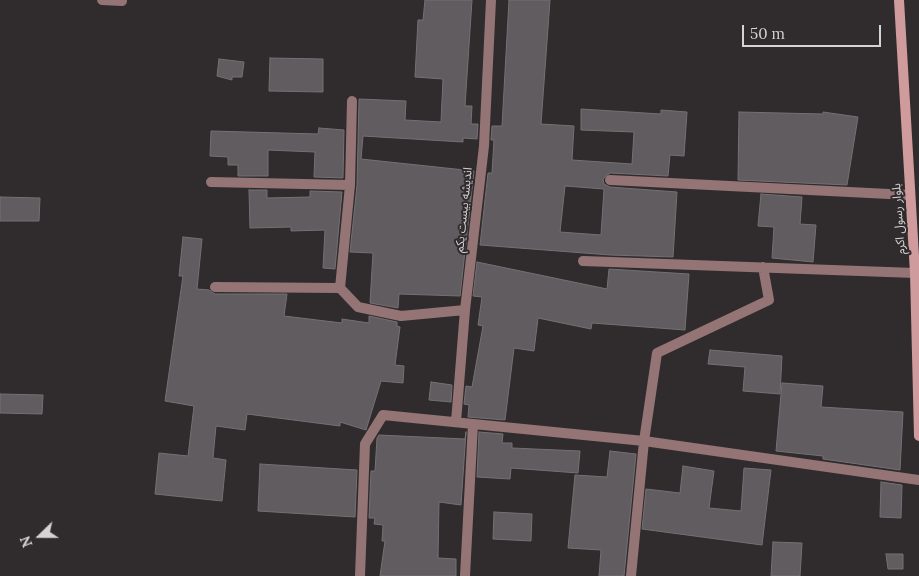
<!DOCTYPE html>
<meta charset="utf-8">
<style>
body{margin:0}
#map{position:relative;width:919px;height:576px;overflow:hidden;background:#302c2d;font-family:Lora,serif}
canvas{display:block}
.north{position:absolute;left:15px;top:511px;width:50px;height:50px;-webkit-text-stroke:4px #302c2d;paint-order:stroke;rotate:248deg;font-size:14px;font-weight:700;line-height:20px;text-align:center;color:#d6d3d4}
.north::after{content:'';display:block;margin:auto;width:18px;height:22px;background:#d6d3d4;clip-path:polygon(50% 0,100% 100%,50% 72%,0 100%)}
.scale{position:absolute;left:742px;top:25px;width:139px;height:22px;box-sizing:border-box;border:2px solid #d6d3d4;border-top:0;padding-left:6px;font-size:15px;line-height:18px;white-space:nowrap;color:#d6d3d4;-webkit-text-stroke:4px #302c2d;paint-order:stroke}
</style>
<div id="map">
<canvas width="919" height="576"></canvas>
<div class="north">N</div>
<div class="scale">50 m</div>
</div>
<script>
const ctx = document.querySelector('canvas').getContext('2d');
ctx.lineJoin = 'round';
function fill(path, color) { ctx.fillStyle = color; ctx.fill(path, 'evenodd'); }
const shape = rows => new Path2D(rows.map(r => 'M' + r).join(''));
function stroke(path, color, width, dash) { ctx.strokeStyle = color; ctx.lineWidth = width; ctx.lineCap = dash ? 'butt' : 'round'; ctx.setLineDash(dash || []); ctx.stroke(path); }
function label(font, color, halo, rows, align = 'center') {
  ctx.font = font + ' Lora,"Noto Sans Arabic",serif'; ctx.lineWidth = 4; ctx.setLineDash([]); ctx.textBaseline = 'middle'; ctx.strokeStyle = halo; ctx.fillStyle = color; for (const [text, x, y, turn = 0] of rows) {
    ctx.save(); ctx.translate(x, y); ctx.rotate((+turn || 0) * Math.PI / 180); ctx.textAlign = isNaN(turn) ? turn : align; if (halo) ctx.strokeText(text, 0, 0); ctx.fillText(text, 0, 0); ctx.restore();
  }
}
const building = shape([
 [425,0,472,0,465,106,472,106,471,124,478,124,477,139,463,138,463,142,363,136,361,159,474,171,460,296,399,294,398,308,370,303,373,253,350,252,357,185,359,99,406,101,405,120,441,122,443,79,415,77,418,20,423,20,425,0],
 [509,0,550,0,541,124,574,126,572,160,632,164,634,132,581,130,581,109,661,114,661,110,687,112,684,156,670,155,668,176,610,173,603,179,604,184,610,187,677,192,673,257,610,255,480,245,488,173,492,173,494,140,491,140,492,126,502,126,509,0],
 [565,186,604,189,601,235,560,232,565,186],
 [270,58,323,59,323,92,269,91,270,58],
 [219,59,244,62,242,77,232,77,232,80,217,76,219,59],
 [739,112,823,114,823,112,858,117,847,185,738,180,739,112],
 [319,128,344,130,343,178,314,177,315,152,268,150,268,176,238,176,238,165,228,165,228,157,210,156,211,131,318,134,319,128],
 [249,190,267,190,267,198,310,197,310,191,342,192,335,269,323,268,325,230,291,231,291,227,250,228,249,190],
 [761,194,802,197,800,224,816,225,813,262,772,258,774,227,758,226,761,194],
 [0,197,40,198,39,221,0,221,0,197],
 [183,237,202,239,197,289,209,290,215,294,287,294,284,316,342,323,342,319,369,323,369,316,397,322,397,326,400,327,395,365,404,366,403,383,381,381,366,430,340,422,340,426,247,414,245,430,216,426,213,458,226,460,222,501,155,494,159,453,188,456,194,406,165,401,183,276,179,276,183,237],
 [477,262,607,289,609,269,689,274,685,330,592,323,591,329,538,318,534,351,514,348,505,420,468,417,469,405,464,404,466,386,472,387,483,326,478,325,482,297,473,296,477,262],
 [710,350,782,356,780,394,743,391,745,367,708,364,710,350],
 [431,382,452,385,451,402,429,400,431,382],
 [782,383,823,386,821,407,903,412,900,470,823,459,823,456,776,451,782,383],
 [0,394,43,395,42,414,0,413,0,394],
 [466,432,461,505,439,502,438,558,456,559,456,576,380,576,385,541,382,541,383,525,374,524,375,518,369,518,371,471,375,471,377,438,379,435,465,439,466,432],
 [479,432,503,434,502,443,512,443,512,448,580,451,578,473,511,468,510,479,477,477,479,432],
 [610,451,636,454,624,576,599,576,601,550,568,548,575,475,607,477,610,451],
 [260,464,357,470,355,517,258,511,260,464],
 [683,466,714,471,709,508,741,511,744,468,771,470,762,545,642,529,646,489,680,493,683,466],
 [881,482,902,485,901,518,880,517,881,482],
 [494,512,532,514,531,541,493,539,494,512],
 [773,542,802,543,800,576,771,576,773,542],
 [886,554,903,554,903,569,888,569,886,554]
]);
fill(building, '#605c5f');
stroke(building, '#757074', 1);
stroke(shape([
 [102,0,122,1],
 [610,180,909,195],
 [211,182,350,185],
 [583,261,915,273],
 [215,287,340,288,358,307,401,316,465,310],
 [340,288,350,185,352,101],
 [456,422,465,310,484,146,491,0],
 [360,576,365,444,383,415,644,441,919,480],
 [465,576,473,424],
 [631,576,644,441,657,353,769,300,763,267]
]), '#947475', 10);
stroke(shape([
 [899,0,915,273,919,436]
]), '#cf9b9d', 10);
label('12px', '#d6d3d4', '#302c2d', [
 ["اندیشه بیست یکم",464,210,-84],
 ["بلوار رسول اکرم",899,219,-94]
]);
</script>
